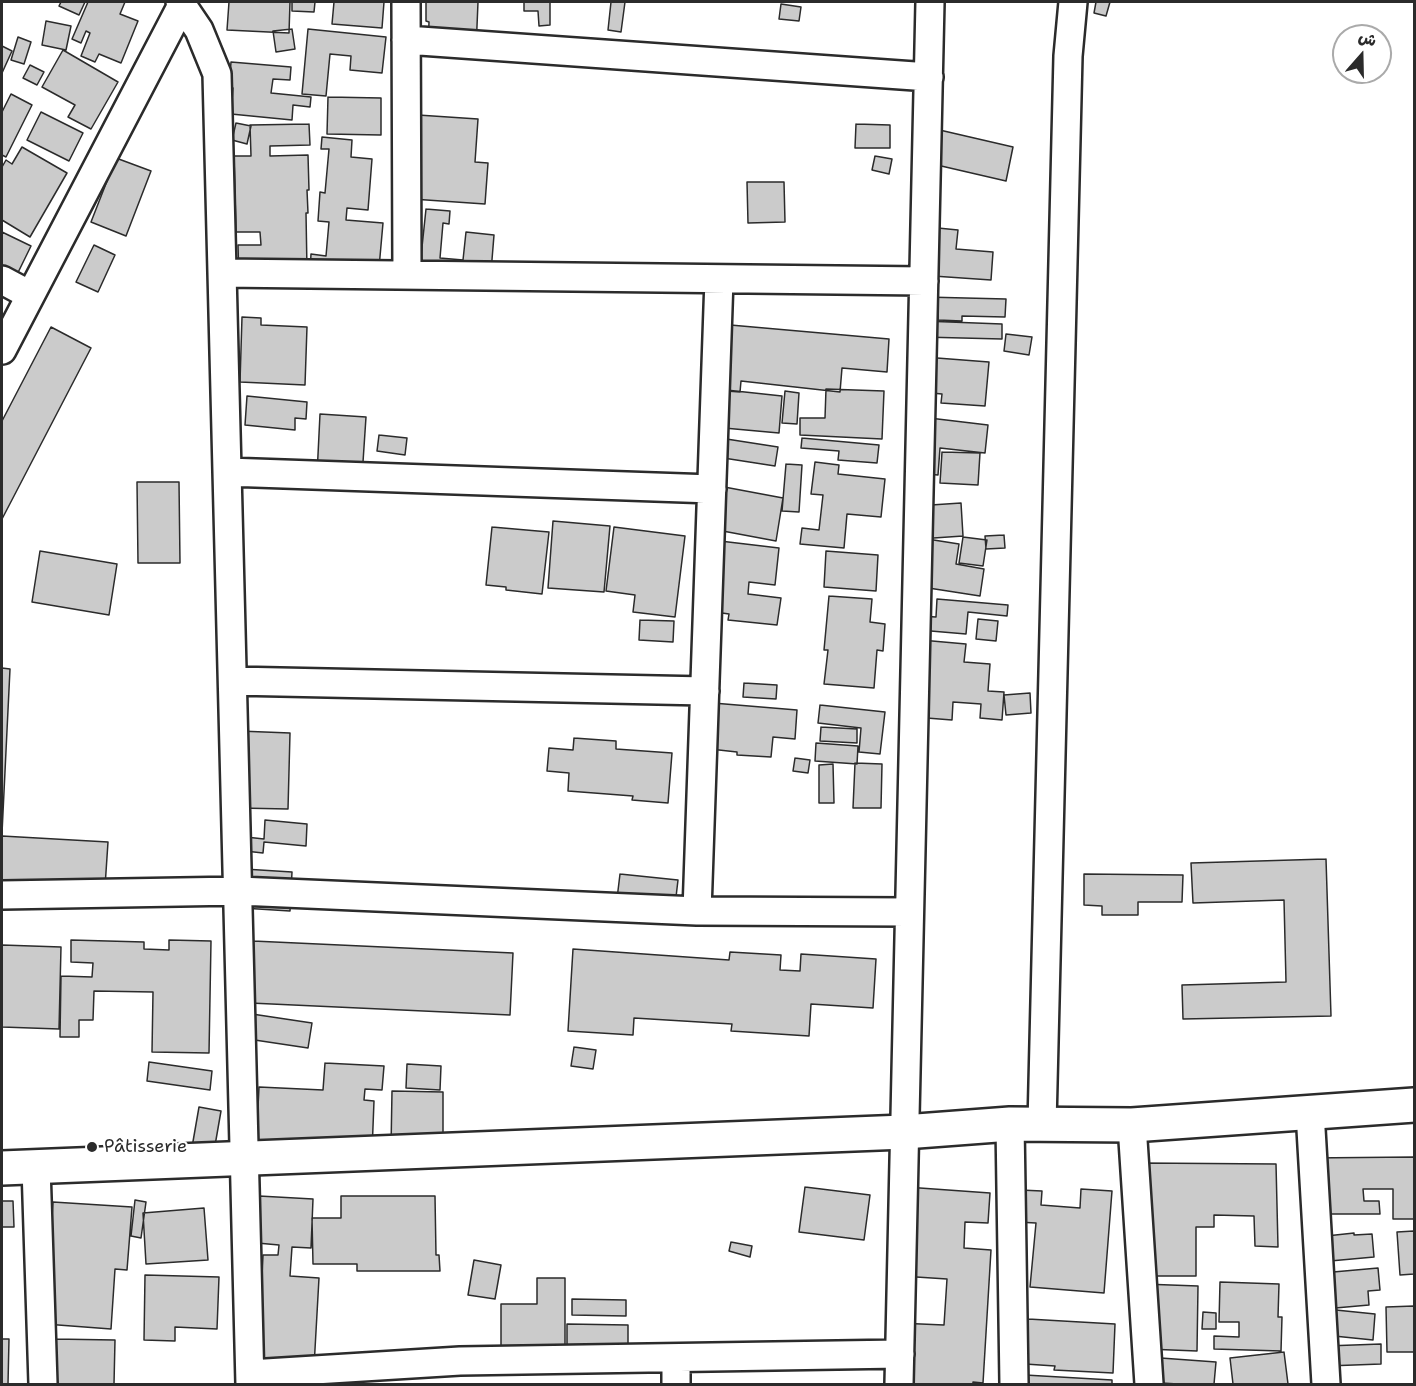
<!DOCTYPE html>
<meta charset="utf-8">
<style>
body{margin:0}
#map{position:relative;width:1416px;height:1386px;overflow:hidden;background:#fff;font-family:"Shantell Sans","Playpen Sans Arabic",sans-serif}
canvas{display:block}
.frame{position:absolute;inset:0;border:3px solid #2b2b2b;pointer-events:none}
.north{position:absolute;left:1332px;top:24px;width:60px;height:60px;box-sizing:border-box;background:#fff;border:2px solid #aaa;border-radius:50%;rotate:20deg;font-size:16px;font-weight:700;line-height:24px;text-align:center;color:#2b2b2b}
.north::after{content:'';display:block;margin:auto;width:21px;height:27px;background:#2b2b2b;clip-path:polygon(50% 0,100% 100%,50% 72%,0 100%)}
</style>
<div id="map">
<canvas width="1416" height="1386"></canvas>
<div class="frame"></div>
<div class="north">ش</div>
</div>
<script>
const ctx = document.querySelector('canvas').getContext('2d');
ctx.lineJoin = 'round';
function fill(path, color) { ctx.fillStyle = color; ctx.fill(path, 'evenodd'); }
const shape = rows => new Path2D(rows.map(r => 'M' + r).join(''));
function stroke(path, color, width, dash) { ctx.strokeStyle = color; ctx.lineWidth = width; ctx.lineCap = dash ? 'butt' : 'round'; ctx.setLineDash(dash || []); ctx.stroke(path); }
function label(font, color, halo, rows, align = 'center') {
  ctx.font = font + ' "Shantell Sans",sans-serif'; ctx.lineWidth = 4.5; ctx.setLineDash([]); ctx.textBaseline = 'middle'; ctx.strokeStyle = halo; ctx.fillStyle = color; for (const [text, x, y, turn = 0] of rows) {
    ctx.save(); ctx.translate(x, y); ctx.rotate((+turn || 0) * Math.PI / 180); ctx.textAlign = isNaN(turn) ? turn : align; if (halo) ctx.strokeText(text, 0, 0); ctx.fillText(text, 0, 0); ctx.restore();
  }
}
const building = shape([
 [61,2,85,2,79,15,59,6,61,2],
 [88,2,125,2,120,14,138,21,121,63,99,54,95,62,81,56,90,33,86,31,81,43,72,39,88,2],
 [229,2,290,2,289,33,227,30,229,2],
 [292,2,315,2,314,12,292,11,292,2],
 [334,2,384,2,382,28,332,24,334,2],
 [426,2,478,2,476,50,428,48,429,22,426,21,426,2],
 [524,2,550,2,550,25,539,26,538,11,524,11,524,2],
 [611,2,625,2,621,32,608,30,611,2],
 [1096,2,1110,2,1106,16,1094,13,1096,2],
 [781,4,801,7,799,21,779,19,781,4],
 [46,21,71,26,66,50,42,45,46,21],
 [292,29,295,49,276,52,273,31,292,29],
 [308,29,386,37,382,73,350,70,351,56,330,54,326,96,302,94,308,29],
 [18,37,31,42,24,64,11,60,18,37],
 [2,46,12,51,2,73,2,46],
 [63,50,118,82,91,129,68,117,75,105,42,87,63,50],
 [231,62,291,67,290,80,273,79,271,93,311,97,310,107,293,105,292,120,231,114,233,88,229,88,231,62],
 [30,65,44,72,37,85,23,78,30,65],
 [11,94,32,105,6,157,2,155,2,112,11,94],
 [328,97,381,98,381,135,327,134,328,97],
 [41,112,83,133,69,161,27,140,41,112],
 [418,115,478,119,475,162,488,163,485,204,412,199,418,115],
 [236,123,251,126,247,144,232,140,236,123],
 [309,124,310,145,270,146,270,156,308,155,309,190,307,190,308,213,306,213,307,270,239,281,238,245,261,245,260,232,236,232,234,156,251,156,250,125,309,124],
 [856,124,890,125,890,148,855,148,856,124],
 [931,128,1013,147,1006,181,924,162,931,128],
 [322,137,352,140,351,157,372,159,368,210,347,208,346,220,383,223,378,279,310,272,311,254,326,256,329,222,318,221,320,192,325,193,329,149,321,149,322,137],
 [22,147,67,173,30,237,2,220,2,167,6,160,12,164,22,147],
 [875,156,892,159,889,174,872,170,875,156],
 [116,158,151,171,126,236,91,222,116,158],
 [747,182,784,182,785,222,748,223,747,182],
 [426,209,450,211,449,224,443,223,440,258,463,260,466,232,494,235,491,272,420,266,426,209],
 [938,228,958,230,956,249,993,252,991,280,933,276,938,228],
 [2,232,31,246,8,293,2,290,2,232],
 [94,245,115,255,98,292,76,282,94,245],
 [925,297,1006,299,1005,317,962,316,962,321,938,320,938,308,925,307,925,297],
 [242,317,261,318,261,325,307,327,305,385,240,382,242,317],
 [923,321,1002,324,1002,339,922,337,923,321],
 [719,324,889,339,887,372,842,368,840,392,741,381,740,392,713,390,719,324],
 [51,327,91,348,2,519,2,421,51,327],
 [1006,334,1032,337,1029,355,1004,351,1006,334],
 [924,357,989,362,985,406,941,403,942,394,921,392,924,357],
 [717,389,782,396,779,433,713,427,717,389],
 [826,389,884,391,882,439,800,435,800,418,825,418,826,389],
 [785,391,799,393,797,424,782,423,785,391],
 [247,396,307,402,306,419,295,418,295,430,245,425,247,396],
 [320,414,366,417,362,477,317,475,320,414],
 [921,417,988,425,985,453,940,448,938,475,915,473,921,417],
 [379,435,407,438,405,455,377,451,379,435],
 [720,438,778,447,775,466,717,457,720,438],
 [802,438,879,445,877,463,838,460,839,451,801,448,802,438],
 [942,452,980,453,978,485,940,483,942,452],
 [815,462,839,465,838,474,885,479,881,517,847,514,844,548,800,544,802,528,819,530,823,495,811,494,815,462],
 [786,464,802,465,799,512,782,511,786,464],
 [137,482,179,482,180,563,138,563,137,482],
 [719,486,783,498,776,541,712,529,719,486],
 [961,503,963,536,919,539,917,520,932,519,931,505,961,503],
 [553,521,610,526,604,592,548,588,553,521],
 [492,527,549,532,542,594,506,590,506,587,486,585,492,527],
 [614,527,685,536,675,617,633,612,635,595,606,591,614,527],
 [1004,535,1005,548,986,549,985,536,1004,535],
 [963,537,987,540,983,566,959,563,963,537],
 [921,538,959,544,956,564,984,569,980,596,922,587,921,538],
 [720,541,779,548,775,585,749,582,748,594,781,598,777,625,728,620,729,614,715,612,720,541],
 [40,551,117,564,109,615,32,602,40,551],
 [826,551,878,555,876,591,824,587,826,551],
 [829,596,872,599,870,622,885,624,883,651,877,650,874,688,824,684,828,650,824,650,829,596],
 [937,599,1008,605,1007,616,968,612,966,634,919,630,920,616,936,617,937,599],
 [978,619,998,621,996,641,976,639,978,619],
 [640,620,674,621,673,642,639,640,640,620],
 [921,640,966,644,964,662,990,664,988,691,1004,692,1002,720,980,718,981,704,953,702,952,720,914,717,921,640],
 [2,668,10,669,2,833,2,668],
 [744,683,777,685,776,699,743,697,744,683],
 [1030,693,1031,713,1006,715,1004,695,1030,693],
 [713,703,797,710,795,739,773,737,771,757,737,755,737,752,710,749,713,703],
 [820,705,885,712,880,754,859,752,861,728,818,723,820,705],
 [821,727,857,729,857,743,820,741,821,727],
 [239,731,290,733,288,809,238,808,239,731],
 [574,738,616,741,616,749,672,753,668,803,632,800,633,796,568,791,569,773,547,771,549,748,573,750,574,738],
 [816,743,858,746,857,764,815,761,816,743],
 [795,758,810,760,808,773,793,771,795,758],
 [855,763,882,764,881,808,853,808,855,763],
 [833,764,834,803,819,803,819,765,833,764],
 [265,820,307,824,306,846,264,842,263,853,245,851,246,837,264,839,265,820],
 [2,836,108,842,105,887,2,881,2,836],
 [1326,859,1331,1016,1183,1019,1182,985,1286,982,1284,900,1193,903,1191,863,1326,859],
 [244,869,292,872,290,911,242,908,244,869],
 [620,874,678,880,674,914,616,907,620,874],
 [1084,874,1183,875,1182,902,1138,902,1138,915,1102,915,1102,906,1084,905,1084,874],
 [71,940,144,942,144,949,169,950,169,940,211,941,209,1053,152,1052,153,992,94,991,93,1020,79,1020,79,1037,60,1037,61,976,92,977,93,963,71,962,71,940],
 [253,941,513,953,510,1015,250,1003,253,941],
 [2,945,61,947,59,1029,2,1027,2,945],
 [573,949,729,960,730,952,781,955,780,970,800,971,801,954,876,959,873,1008,811,1004,809,1036,731,1031,732,1024,634,1018,633,1035,568,1031,573,949],
 [252,1014,312,1023,308,1048,248,1039,252,1014],
 [574,1047,596,1050,593,1069,571,1066,574,1047],
 [149,1062,212,1071,210,1090,147,1081,149,1062],
 [325,1063,384,1066,382,1090,365,1089,364,1100,374,1101,372,1152,256,1147,259,1087,323,1090,325,1063],
 [407,1064,441,1066,440,1090,406,1088,407,1064],
 [392,1091,443,1092,443,1148,391,1148,392,1091],
 [199,1107,221,1111,213,1157,191,1153,199,1107],
 [1414,1157,1414,1219,1393,1219,1393,1189,1363,1189,1364,1201,1379,1201,1380,1214,1314,1214,1308,1158,1414,1157],
 [1140,1163,1276,1164,1278,1247,1255,1246,1254,1216,1214,1215,1214,1227,1196,1227,1196,1276,1141,1276,1140,1163],
 [805,1187,870,1195,864,1240,799,1232,805,1187],
 [906,1187,990,1193,988,1223,965,1222,964,1248,991,1250,983,1383,973,1382,973,1384,908,1384,898,1323,944,1325,947,1279,901,1276,906,1187],
 [1081,1189,1112,1191,1104,1293,1030,1287,1036,1223,1017,1222,1020,1190,1042,1191,1041,1205,1080,1208,1081,1189],
 [259,1196,313,1199,311,1248,292,1247,290,1276,319,1278,314,1367,258,1364,263,1255,278,1255,279,1245,257,1243,259,1196],
 [341,1196,435,1196,436,1255,439,1255,440,1271,357,1271,357,1264,313,1264,312,1218,341,1218,341,1196],
 [135,1200,146,1202,141,1238,131,1236,135,1200],
 [2,1201,13,1201,14,1227,2,1227,2,1201],
 [53,1202,132,1207,127,1270,115,1269,111,1329,45,1324,53,1202],
 [204,1208,208,1260,146,1264,143,1213,204,1208],
 [1414,1231,1414,1274,1400,1275,1397,1232,1414,1231],
 [1354,1233,1354,1235,1372,1234,1374,1257,1319,1262,1317,1237,1354,1233],
 [731,1242,752,1246,750,1257,729,1251,731,1242],
 [474,1260,501,1265,495,1299,468,1295,474,1260],
 [1378,1268,1380,1290,1368,1291,1369,1305,1324,1309,1322,1273,1378,1268],
 [145,1275,219,1277,217,1329,175,1327,175,1341,144,1340,145,1275],
 [537,1278,565,1278,565,1361,501,1361,501,1304,537,1304,537,1278],
 [1220,1282,1279,1284,1278,1317,1282,1317,1281,1351,1214,1349,1214,1336,1239,1337,1239,1322,1219,1322,1220,1282],
 [1143,1284,1198,1286,1197,1351,1147,1349,1143,1284],
 [572,1299,626,1300,626,1316,572,1315,572,1299],
 [1414,1306,1414,1352,1387,1352,1386,1307,1414,1306],
 [1326,1309,1375,1314,1373,1340,1324,1335,1326,1309],
 [1203,1312,1216,1313,1216,1329,1202,1329,1203,1312],
 [1028,1319,1115,1324,1113,1373,1054,1370,1055,1366,1025,1364,1028,1319],
 [567,1324,628,1325,628,1356,567,1354,567,1324],
 [2,1339,9,1339,8,1384,2,1384,2,1339],
 [53,1339,115,1340,114,1384,52,1384,53,1339],
 [1381,1344,1381,1364,1327,1366,1326,1346,1381,1344],
 [1284,1352,1288,1384,1233,1384,1230,1358,1284,1352],
 [1147,1357,1216,1362,1214,1384,1178,1384,1145,1382,1147,1357],
 [1025,1375,1112,1380,1112,1384,1025,1384,1025,1375]
]);
fill(building, '#cbcbcb');
stroke(building, '#2b2b2b', 1.5);
const minor = shape([
 [180,2,199,30,217,74,250,1384],
 [406,2,407,275],
 [406,40,929,77],
 [222,273,924,281],
 [2,280,30,295],
 [2,350,182,5],
 [227,472,712,489],
 [233,681,705,691],
 [2,895,239,891,697,911,909,912],
 [697,911,719,279],
 [1310,1112,1326,1384],
 [1010,1124,1014,1384],
 [1042,1124,1068,56,1073,2],
 [1132,1125,1149,1384],
 [36,1167,43,1384],
 [250,1374,460,1361,900,1354],
 [676,1384,676,1358],
 [899,1384,930,2]
]);
const tertiary = shape([
 [2,1168,904,1132,1010,1124,1132,1125,1414,1105]
]);
stroke(minor, '#2b2b2b', 32);
stroke(tertiary, '#2b2b2b', 38);
stroke(minor, '#fff', 27);
stroke(tertiary, '#fff', 33);
for (const [x, y, r, color] of [
 [92,1147,6,"#2b2b2b"]
]) { const dot = new Path2D(); dot.arc(x, y, r, 0, 2 * Math.PI); ctx.fillStyle = color; ctx.fill(dot); stroke(dot, '#fff', 2); }
label('18px', '#2b2b2b', '#fff', [
 ["Pâtisserie",104,1147]
], 'left');
</script>
